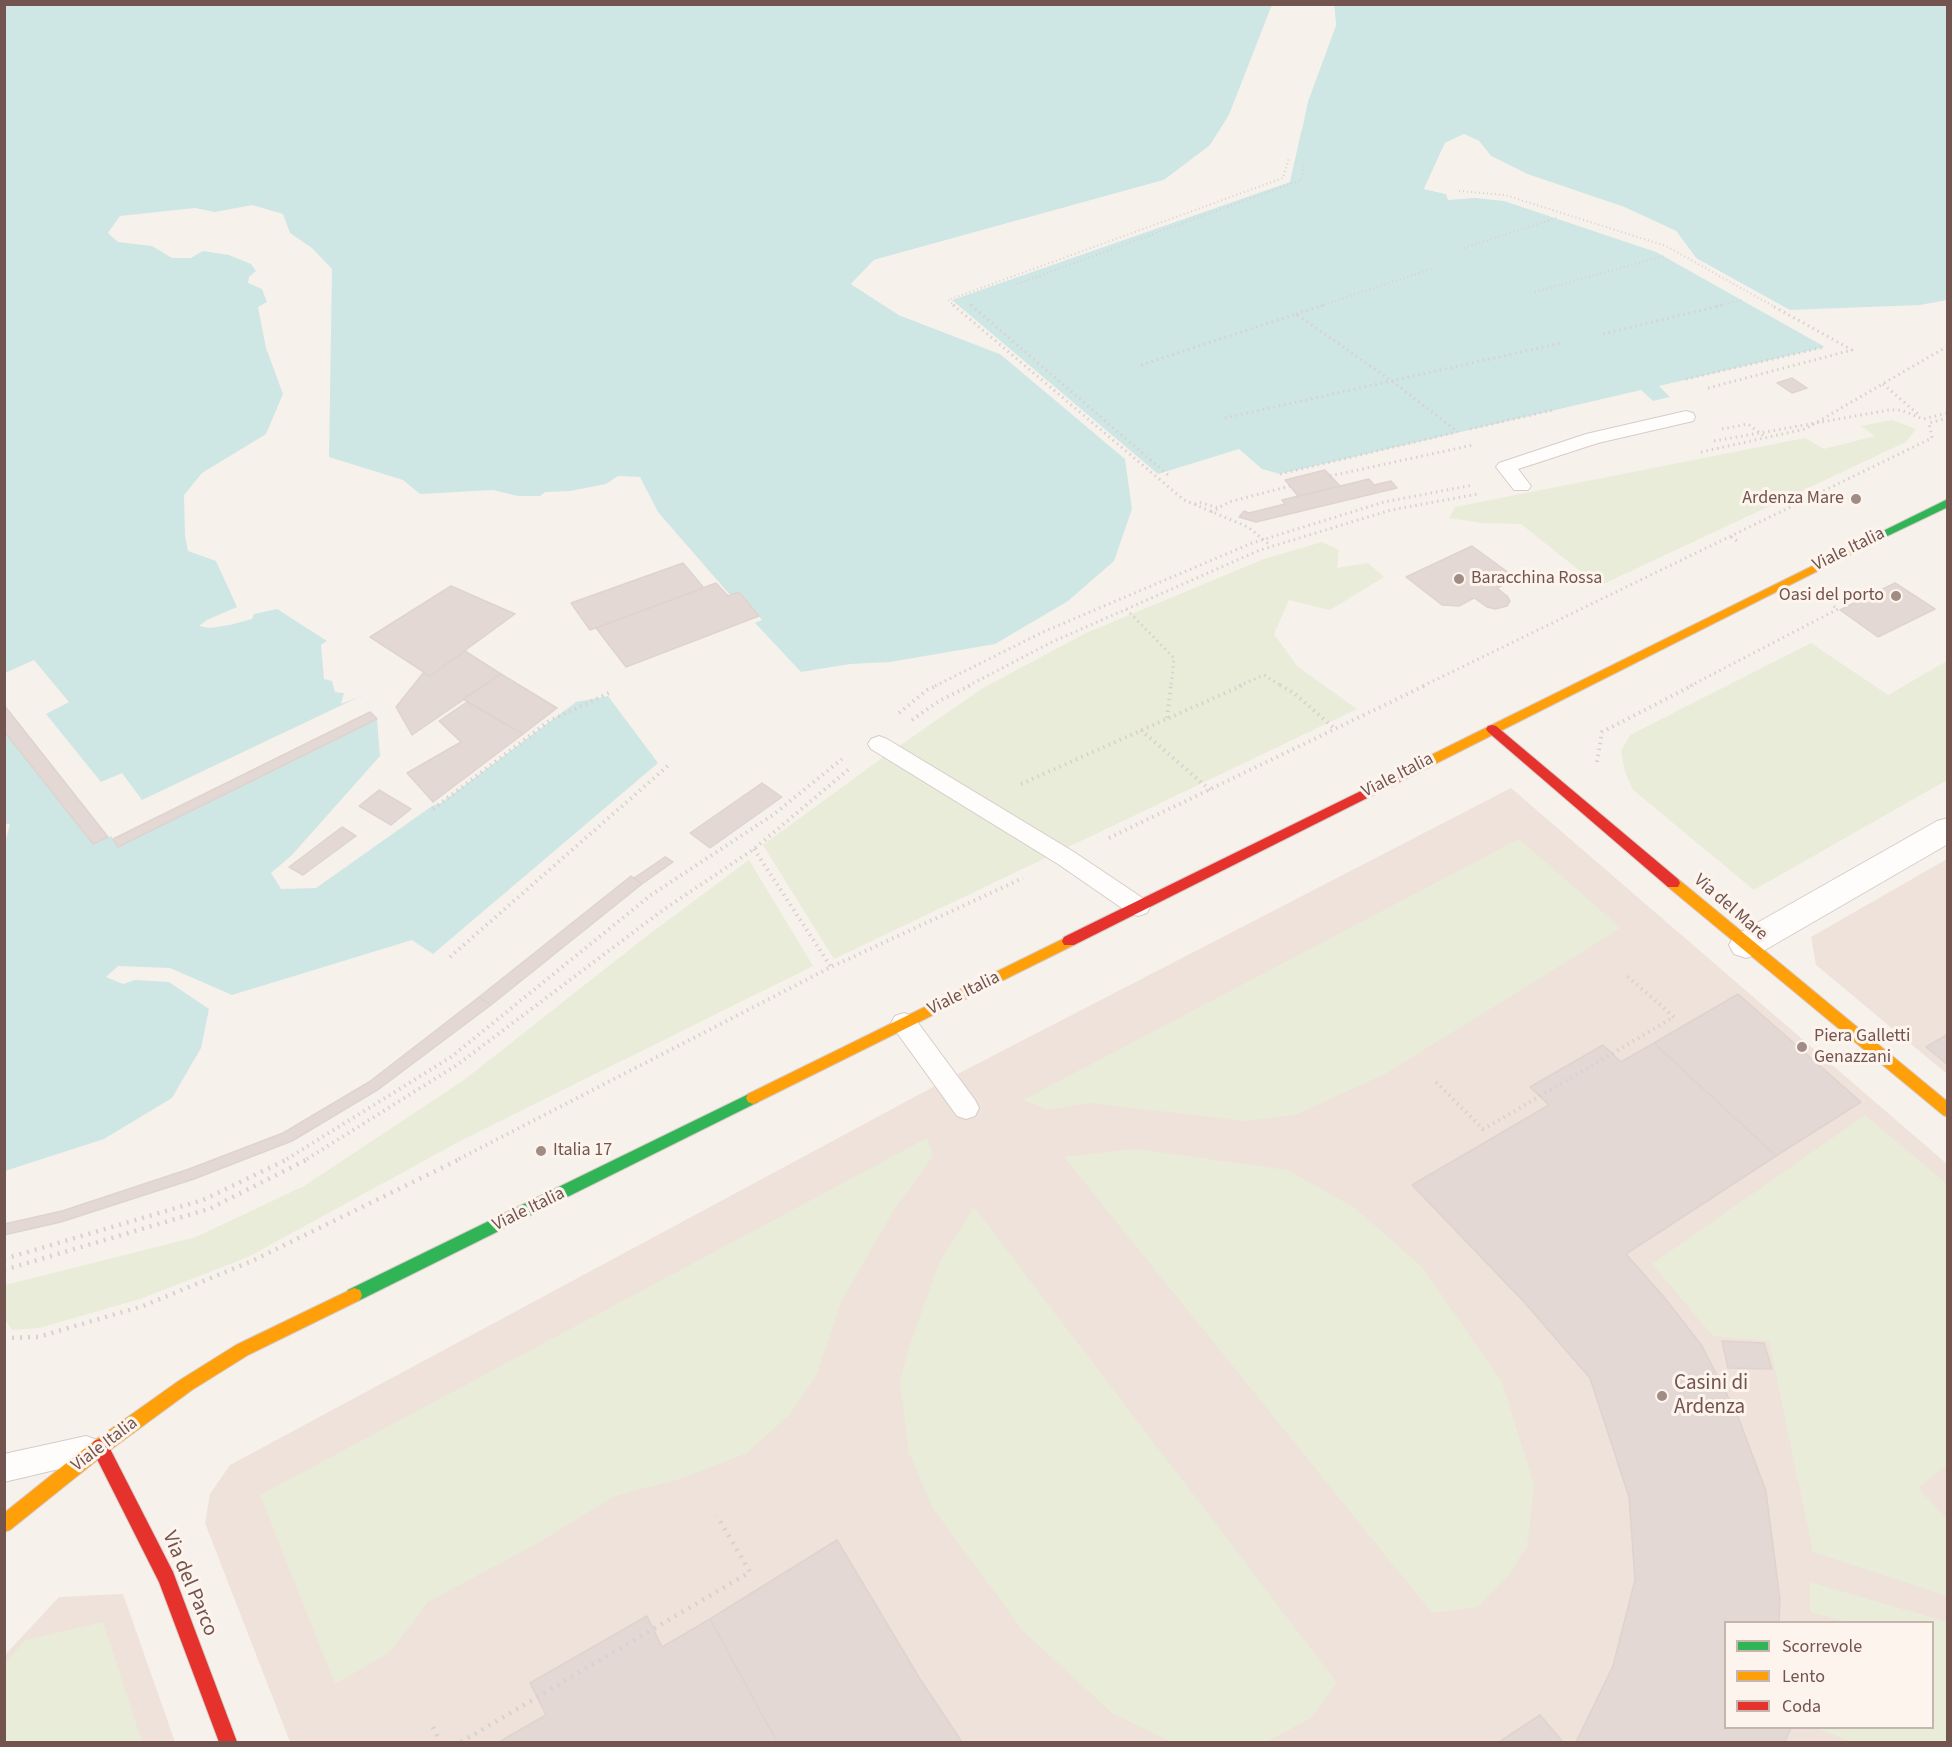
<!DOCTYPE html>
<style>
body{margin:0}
#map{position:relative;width:1952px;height:1747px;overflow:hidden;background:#f7f1ec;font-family:"Source Sans 3",sans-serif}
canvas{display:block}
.frame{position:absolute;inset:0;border:6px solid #73544e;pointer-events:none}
.legend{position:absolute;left:1724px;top:1621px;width:210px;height:108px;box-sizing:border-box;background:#fef4ee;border:2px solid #c6b4ae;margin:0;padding:8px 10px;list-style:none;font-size:18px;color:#73544e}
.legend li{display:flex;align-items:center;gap:12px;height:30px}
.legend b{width:30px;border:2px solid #c6b4ae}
</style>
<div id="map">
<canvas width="1952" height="1747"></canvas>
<div class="frame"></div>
<ul class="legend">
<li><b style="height:8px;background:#30b455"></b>Scorrevole</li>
<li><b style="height:8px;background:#ff9f0a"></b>Lento</li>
<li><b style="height:8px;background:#e5322d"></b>Coda</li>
</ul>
</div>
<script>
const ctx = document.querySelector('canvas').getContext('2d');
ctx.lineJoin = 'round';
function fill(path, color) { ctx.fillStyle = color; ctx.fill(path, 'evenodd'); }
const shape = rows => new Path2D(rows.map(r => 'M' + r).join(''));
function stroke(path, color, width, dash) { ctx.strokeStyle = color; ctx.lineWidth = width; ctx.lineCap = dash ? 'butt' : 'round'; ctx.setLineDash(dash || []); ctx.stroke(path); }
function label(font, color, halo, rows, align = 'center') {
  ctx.font = font + ' "Source Sans 3",sans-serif'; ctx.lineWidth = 6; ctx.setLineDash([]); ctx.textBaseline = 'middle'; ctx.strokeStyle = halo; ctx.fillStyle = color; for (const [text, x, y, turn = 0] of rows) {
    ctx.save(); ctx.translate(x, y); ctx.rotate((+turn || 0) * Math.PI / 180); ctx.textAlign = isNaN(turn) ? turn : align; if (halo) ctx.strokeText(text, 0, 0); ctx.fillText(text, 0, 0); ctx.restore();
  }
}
fill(shape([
 [1511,788,1947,1164,1947,1742,290,1742,205,1523,210,1494,230,1465,946,1080],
 [1726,1622,1932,1622,1932,1728,1726,1728],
 [1947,859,1947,1074,1816,965,1811,937],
 [123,1594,175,1742,5,1742,4,1656,59,1597]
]), '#efe2da');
fill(shape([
 [1892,420,1916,429,1906,442,1599,586,1521,524,1481,523,1449,518,1455,507,1805,438,1824,449,1875,436,1861,426],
 [1322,542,1339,550,1337,568,1368,563,1384,577,1330,610,1289,600,1274,634,1298,667,1357,709,834,959,763,845,882,758,983,688,1086,633,1264,559],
 [1811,643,1888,695,1947,661,1947,780,1754,890,1633,790,1625,772,1621,751,1630,735],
 [1519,839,1621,928,1385,1074,1295,1115,1246,1121,1089,1103,1048,1110,1023,1100],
 [749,860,813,966,462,1140,248,1257,140,1299,39,1328,12,1330,5,1319,5,1285,196,1237,304,1186,464,1080,643,939],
 [1865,1115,1947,1184,1947,1465,1918,1488,1947,1519,1947,1596,1813,1552,1769,1341,1713,1336,1652,1264],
 [927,1138,933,1156,894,1210,842,1300,816,1376,790,1414,747,1453,683,1478,615,1496,536,1544,428,1602,390,1652,335,1684,260,1495],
 [1136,1149,1288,1170,1355,1208,1422,1267,1502,1382,1534,1485,1527,1547,1508,1575,1478,1607,1432,1613,1064,1157],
 [974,1207,1337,1683,1311,1718,1268,1741,1169,1741,1112,1713,1023,1631,932,1507,909,1452,900,1382,909,1347,939,1263],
 [1810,1582,1947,1622,1947,1742,1852,1742,1816,1728,1932,1728,1932,1622,1847,1622,1810,1612],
 [103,1622,142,1742,5,1742,5,1664,25,1640]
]), '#e8ecd8');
fill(shape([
 [5,5,1273,5,1229,115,1210,146,1164,180,874,260,851,284,899,315,1000,354,1125,459,1132,509,1114,561,1068,601,995,644,890,662,850,664,801,672,755,623,762,620,739,592,730,595,658,512,640,477,618,476,606,484,570,491,545,492,540,496,518,496,493,490,420,494,403,480,329,457,332,269,312,248,290,233,283,214,252,205,215,212,195,208,120,216,108,233,118,242,152,246,172,258,191,258,203,251,229,255,251,264,256,271,249,277,248,283,262,289,267,302,258,307,266,348,283,394,266,434,202,473,184,495,185,536,188,551,216,561,237,607,207,620,199,626,210,628,230,625,252,619,254,614,277,609,327,641,321,645,324,679,332,681,335,692,344,693,341,704,361,696,377,719,380,756,292,855,271,873,281,889,316,888,432,806,441,803,576,702,608,696,658,763,433,954,412,940,232,995,170,968,118,966,106,977,123,984,135,980,169,982,209,1009,201,1048,172,1098,104,1139,5,1171,4,847,10,824,4,824],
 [1334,5,1947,5,1947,300,1920,305,1790,310,1696,258,1676,231,1624,207,1527,174,1491,156,1479,141,1464,134,1445,143,1424,189,1446,194,1448,200,1475,198,1504,201,1656,252,1825,347,1659,386,1670,397,1653,401,1641,390,1280,474,1262,469,1239,449,1158,474,952,300,1290,182,1308,101,1336,25]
]), '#cee7e4');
fill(shape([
 [1276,4,1231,116,1212,147,1165,183,876,263,856,284,901,313,994,349,1000,354,899,315,851,284,874,260,1164,180,1210,145,1229,115,1271,7],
 [1331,5,1334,5,1336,25,1308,101,1302,130,1298,131,1305,100,1333,25],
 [1464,134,1479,141,1491,156,1527,174,1624,207,1676,231,1696,258,1690,255,1674,233,1623,210,1526,177,1489,158,1477,143,1464,138,1448,145,1428,187,1447,192,1446,194,1424,189,1445,143],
 [34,660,69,702,46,714,101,782,122,773,142,800,361,696,377,719,118,847,111,836,93,844,5,731,5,673]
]), '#f7f1ec');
const building = shape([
 [1792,378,1807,388,1792,393,1777,383,1792,378],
 [1325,470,1340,486,1298,496,1285,480,1325,470],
 [1369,479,1374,485,1391,481,1397,488,1256,522,1239,517,1244,511,1249,513,1285,504,1282,500,1369,479],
 [1472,546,1509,573,1509,582,1497,588,1507,596,1510,601,1507,606,1495,609,1487,607,1474,598,1459,606,1442,605,1406,577,1472,546],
 [683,563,704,588,590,630,571,603,683,563],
 [716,583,728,596,739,592,759,616,626,667,596,628,716,583],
 [1895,583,1935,609,1878,637,1840,610,1895,583],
 [451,586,515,614,430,676,370,637,451,586],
 [465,651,501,674,412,735,396,707,424,672,430,676,465,651],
 [501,674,557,708,523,734,463,699,501,674],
 [467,702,523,734,433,802,407,773,461,742,439,721,467,702],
 [4,705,108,837,93,844,4,731,4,705],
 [370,712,377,719,118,847,113,839,370,712],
 [762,783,782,797,710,848,690,833,762,783],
 [379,790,411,809,391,825,359,806,379,790],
 [342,827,356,836,303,875,289,867,342,827],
 [665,857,673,862,642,884,634,878,665,857],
 [631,876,642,884,491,1005,479,997,631,876],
 [1738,994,1861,1102,1776,1156,1654,1043,1738,994],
 [479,997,491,1005,379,1089,292,1141,194,1179,61,1222,4,1235,4,1224,62,1211,189,1169,283,1133,369,1082,479,997],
 [1948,1034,1948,1065,1926,1047,1948,1034],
 [1654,1043,1776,1156,1626,1254,1664,1297,1702,1346,1737,1414,1766,1491,1780,1600,1779,1622,1726,1622,1726,1728,1791,1728,1785,1742,1576,1742,1613,1666,1635,1580,1629,1497,1590,1378,1525,1303,1412,1185,1549,1105,1530,1087,1603,1045,1621,1062,1654,1043],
 [1722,1341,1764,1343,1772,1369,1728,1368,1722,1341],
 [837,1540,920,1679,962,1742,777,1742,710,1619,837,1540],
 [647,1616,662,1647,710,1619,777,1742,499,1742,546,1715,530,1683,647,1616],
 [1540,1715,1563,1742,1499,1742,1540,1715]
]);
fill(building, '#e3d8d4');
stroke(building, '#dfd3cf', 1.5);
const lane = shape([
 [1686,411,1693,413,1695,417,1693,421,1598,443,1518,469,1531,486,1528,490,1514,490,1496,467,1499,463,1586,434,1686,411],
 [879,736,887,739,1074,852,1147,901,1150,907,1147,913,1138,916,1129,913,1058,864,871,749,868,744,871,739,879,736],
 [904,1013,913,1016,975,1100,979,1108,975,1116,966,1119,957,1116,895,1030,891,1023,895,1016,904,1013],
 [86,1436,97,1440,101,1450,97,1460,4,1482,4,1454,86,1436]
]);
const street = shape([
 [1948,818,1948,844,1758,954,1746,958,1734,954,1729,945,1734,936,1937,821,1948,818]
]);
const fast = shape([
 [1948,499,1948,507,1881,539,1873,539,1871,537,1948,499],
 [753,1092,758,1094,760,1098,758,1102,360,1300,354,1302,348,1300,346,1295,348,1290,753,1092]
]);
const slow = shape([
 [1877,534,1883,537,1881,539,1425,769,1415,769,1414,766,1415,763,1877,534],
 [1673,878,1678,879,1948,1102,1948,1117,1943,1115,1668,887,1666,883,1673,878],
 [1069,936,1074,937,1076,941,1074,945,758,1102,753,1104,748,1102,746,1098,748,1094,1069,936],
 [354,1288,360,1290,362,1295,360,1300,248,1355,192,1390,106,1453,10,1530,4,1532,4,1513,94,1441,180,1380,236,1345,354,1288]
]);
const jam = shape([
 [1492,725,1496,726,1678,879,1680,883,1678,887,1668,887,1488,732,1486,729,1488,726,1492,725],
 [1420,762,1425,763,1426,766,1425,769,1074,945,1064,945,1062,941,1064,937,1420,762],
 [100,1439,106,1441,173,1572,237,1742,219,1742,159,1582,91,1447,94,1441,100,1439]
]);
stroke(lane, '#d6ccc9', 2);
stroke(street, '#d6ccc9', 2);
stroke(fast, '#d6ccc8', 2);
stroke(slow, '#d6ccc8', 2);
stroke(jam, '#d6ccc8', 2);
stroke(shape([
 [1459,191,1505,195,1666,246,1773,306],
 [1464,248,1556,218],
 [1017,284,1301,180,1304,164],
 [1535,292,1664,256],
 [970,304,972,306],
 [955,306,948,300,1283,178,1289,158],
 [1320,306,1431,269],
 [1717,306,1742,300]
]), '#d9d0cf', 2, [1, 3]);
stroke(shape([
 [953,305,1184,500,1248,527,1271,546],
 [971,305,1168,475],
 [1296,314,1324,305],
 [1603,334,1723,305],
 [1141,365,1296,314,1393,382,1458,432],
 [1686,379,1825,347],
 [1883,384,1919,415],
 [1708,388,1852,350,1771,305],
 [1225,418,1561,343],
 [1470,429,1553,410],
 [1722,429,1748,424,1765,437],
 [1714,441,1889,410,1901,410,1923,419,1948,413],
 [1701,452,1805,429,1948,346],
 [1280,474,1457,432],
 [1330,476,1473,445],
 [1195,504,1199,502,1218,508],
 [1211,512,1229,502,1290,486],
 [1731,537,1740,543],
 [1126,609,1174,658,1171,686],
 [935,686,1043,632,1252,543,1384,502,1473,485],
 [968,686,1052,642,1260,550,1391,510,1478,494],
 [1239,686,1264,675,1282,686],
 [1423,686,1932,438,1929,423,1948,418],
 [1690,686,1838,609,1832,605]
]), '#d9d0cf', 3, [1.5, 4]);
stroke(shape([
 [1280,685,1294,693,1335,729],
 [899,713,927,690,938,685],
 [1167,718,1171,685],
 [912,720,939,701,971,685],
 [1141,730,1210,790],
 [1597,762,1602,732,1693,685],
 [1021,784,1243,685],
 [433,809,549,721,609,693],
 [1109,838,1426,685],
 [754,849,831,967],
 [450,957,670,764],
 [1436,1082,1483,1129,1496,1122,1674,1017,1626,975],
 [287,1159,451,1057,651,895,773,815,842,759],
 [307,1159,457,1065,663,910,754,849,849,769],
 [459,1159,831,967,1023,878]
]), '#d9d0cf', 4, [1.5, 4.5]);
stroke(shape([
 [4,1259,203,1200,290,1158],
 [4,1270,209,1209,310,1158],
 [4,1338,38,1337,143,1306,252,1261,462,1158],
 [433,1727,440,1742],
 [461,1742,750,1572,717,1516]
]), '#d9d0cf', 4.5, [2, 6]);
fill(lane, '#fefdfc');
fill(street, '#fefdfc');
fill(fast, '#30b455');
fill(slow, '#ff9f0a');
fill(jam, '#e5322d');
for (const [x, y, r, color] of [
 [1856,499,6,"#a18b85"],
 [1459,579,6,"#a18b85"],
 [1896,596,6,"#a18b85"],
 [1802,1047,6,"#a18b85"],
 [541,1151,6,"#a18b85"],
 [1662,1396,6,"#a18b85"]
]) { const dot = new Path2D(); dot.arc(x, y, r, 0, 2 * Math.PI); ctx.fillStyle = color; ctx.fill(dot); stroke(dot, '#fef4ee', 2); }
label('18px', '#73544e', '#fef4ee', [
 ["Ardenza Mare",1844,499,"right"],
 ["Baracchina Rossa",1471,579],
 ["Oasi del porto",1884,596,"right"],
 ["Piera Galletti",1814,1037],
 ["Genazzani",1814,1058],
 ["Italia 17",553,1151]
], 'left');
label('18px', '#73544e', '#fef4ee', [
 ["Viale Italia",1849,550,-26],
 ["Viale Italia",1398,776,-27],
 ["Via del Mare",1730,908,41],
 ["Viale Italia",964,994,-26],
 ["Viale Italia",529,1210,-26],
 ["Viale Italia",105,1445,-37]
]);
label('21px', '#73544e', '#fef4ee', [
 ["Casini di",1674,1384],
 ["Ardenza",1674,1408]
], 'left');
label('21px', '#73544e', '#fef4ee', [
 ["Via del Parco",189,1584,67]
]);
</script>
